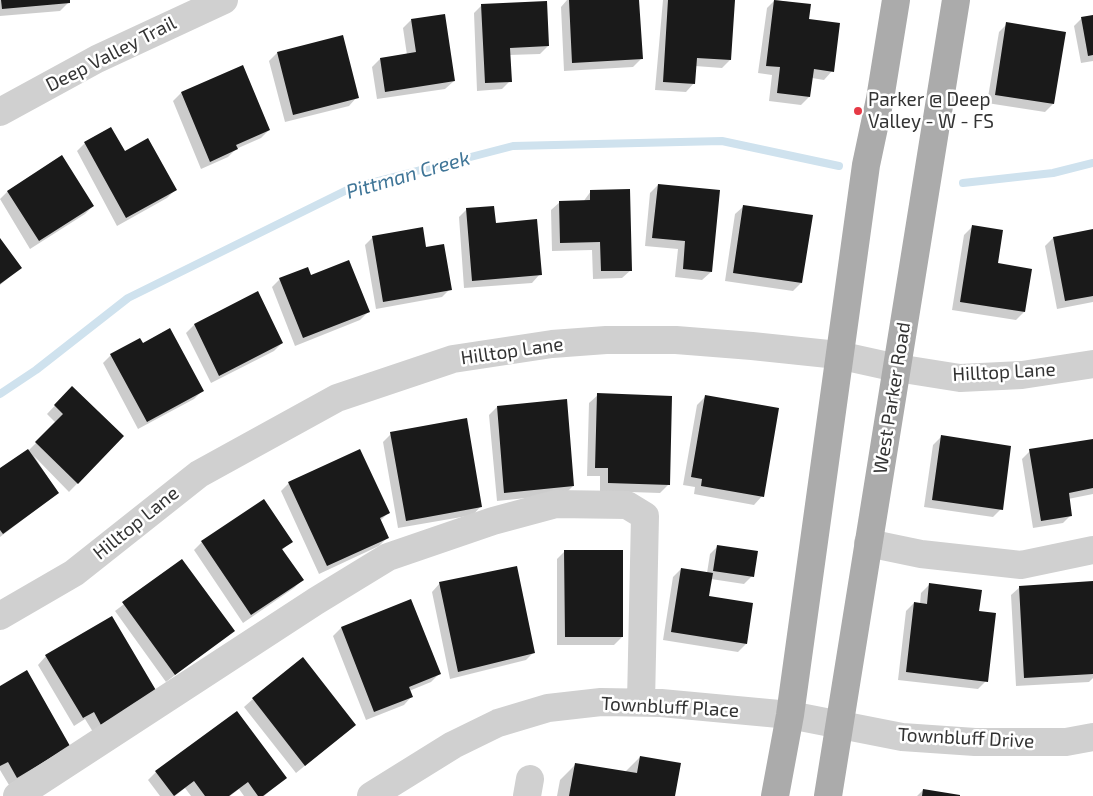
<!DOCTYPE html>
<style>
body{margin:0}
canvas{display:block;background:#fff}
</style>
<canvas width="1093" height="796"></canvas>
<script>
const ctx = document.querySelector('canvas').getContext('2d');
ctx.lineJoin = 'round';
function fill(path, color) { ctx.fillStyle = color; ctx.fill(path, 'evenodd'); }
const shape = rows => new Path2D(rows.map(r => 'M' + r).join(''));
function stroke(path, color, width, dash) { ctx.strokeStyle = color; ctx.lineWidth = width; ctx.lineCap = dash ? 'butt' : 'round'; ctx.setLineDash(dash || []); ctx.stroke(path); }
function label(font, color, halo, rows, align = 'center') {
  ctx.font = font + ' "Exo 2",sans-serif'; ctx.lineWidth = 5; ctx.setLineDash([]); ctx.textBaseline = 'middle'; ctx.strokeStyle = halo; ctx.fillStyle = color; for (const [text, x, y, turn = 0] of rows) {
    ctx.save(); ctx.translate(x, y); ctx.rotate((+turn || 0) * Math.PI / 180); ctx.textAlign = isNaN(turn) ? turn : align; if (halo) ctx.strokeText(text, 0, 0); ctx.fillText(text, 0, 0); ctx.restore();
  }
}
fill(shape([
 [0,0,68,0,68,3,60,11,0,16],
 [567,0,638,0,641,59,633,67,564,71,561,7],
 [663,0,734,0,730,60,722,68,695,66,694,83,686,92,655,90],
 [775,0,810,5,808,20,832,71,824,80,812,78,809,97,801,105,769,101,772,75,758,73,767,8],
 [482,5,548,46,540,54,509,55,510,81,502,89,477,91,474,13],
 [1093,16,1093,61,1081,63,1074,26,1082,18],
 [411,20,454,81,445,89,377,99,372,67,380,59,407,55,403,28],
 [1007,24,1053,104,1045,112,987,103,999,32],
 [277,53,357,97,349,106,285,122,269,61],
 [243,67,269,130,261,138,236,149,228,157,201,169,173,101,181,93],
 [85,143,124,153,175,190,167,198,117,226,77,151],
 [62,157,93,206,85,214,30,249,0,199,7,192],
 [658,185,711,272,702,280,675,277,678,249,645,246,650,193],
 [591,191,631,270,622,278,593,279,592,250,552,251,551,210,560,202,583,202],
 [744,206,801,283,793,291,725,281,735,214],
 [467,209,495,224,540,274,532,283,464,288,459,217],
 [972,227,1024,312,1016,320,952,310,964,235],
 [1093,230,1093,302,1057,309,1045,246,1053,238],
 [373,237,425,249,450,289,442,297,376,309,365,245],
 [0,241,20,268,0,285],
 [310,277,369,311,360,320,295,346,272,287,280,279],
 [257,293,282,343,274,351,211,383,186,333,194,325],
 [142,345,203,390,194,399,138,429,103,363,111,355],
 [598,395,668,485,660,493,600,491,600,476,587,476,589,403],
 [64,396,122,437,69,492,34,456,58,493,0,537,0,470,28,451,56,423,47,414],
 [705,397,762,496,754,505,694,494,695,487,683,485,697,405],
 [497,407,573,486,565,494,497,501,489,415],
 [391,434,481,506,473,515,398,528,383,442],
 [941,437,1001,509,993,517,924,507,933,445],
 [1093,440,1093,494,1068,499,1071,515,1063,523,1033,528,1022,459,1030,451],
 [289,483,388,513,380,521,387,538,379,546,319,574,281,491],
 [202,542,291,542,282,550,302,580,294,588,243,623,194,550],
 [718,546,752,576,744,584,711,579,708,597,746,644,738,652,663,640,673,577,681,569,707,573,710,554],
 [565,551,622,637,614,645,557,645,557,559],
 [182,560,233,631,166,682,115,611],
 [440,583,534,652,526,660,450,679,432,592],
 [929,585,978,612,986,681,978,689,898,680,906,611,914,603,920,604,921,593],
 [1020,587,1093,601,1093,678,1089,682,1016,686,1011,595],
 [410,601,439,674,431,682,409,691,412,696,404,705,366,720,333,636,341,628],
 [46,656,155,691,93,732,85,719,74,726,38,665],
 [0,687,61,754,9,785,0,770],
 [253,699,355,725,296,773,244,707],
 [640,757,674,796,557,796,560,780,576,764,625,772],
 [156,772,285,778,264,796,244,796,239,789,230,796,191,796,185,788,175,796,160,796,148,780],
 [923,790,959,796,917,796]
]), '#0003');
stroke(shape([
 [963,183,1053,173,1093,163],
 [0,394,36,370,128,298,351,188,513,146,722,141,839,166]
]), '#cfe2ee', 8);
fill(shape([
 [1,0,70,0,70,3,2,9],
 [569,0,639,0,643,59,572,63],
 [668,0,735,0,731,60,697,58,695,84,663,82],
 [774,0,811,4,809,19,840,23,834,72,814,69,810,97,777,93,780,67,766,66],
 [547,1,549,46,510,48,512,82,485,83,481,4],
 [445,14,455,81,385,92,380,58,416,52,411,19],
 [1093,15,1093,55,1088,56,1081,17],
 [1006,22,1066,32,1054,104,995,95],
 [343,35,359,98,293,115,277,52],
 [243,65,270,130,236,145,238,149,210,162,181,92],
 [111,127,125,151,148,138,177,190,126,218,84,142],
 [62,155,94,206,39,241,7,191],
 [658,184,720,190,712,272,683,269,685,241,652,238],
 [630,189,632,271,601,271,600,242,560,243,559,201,590,200,590,190],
 [743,205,813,215,802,283,733,273],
 [494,206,496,223,537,219,542,275,472,281,466,208],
 [972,225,1003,230,998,263,1032,269,1025,312,960,302],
 [423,227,426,247,444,244,452,290,383,302,372,236],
 [1093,229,1093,296,1065,301,1053,237],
 [0,238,22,268,0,284],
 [349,260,370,312,303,338,279,278,308,267,311,275],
 [258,291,283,343,219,376,194,324],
 [170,328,204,391,147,422,110,354,140,338,143,343],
 [72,386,124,436,78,484,35,442,63,414,54,405],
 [597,393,672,396,670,485,608,483,608,468,595,468],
 [705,395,779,408,764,497,701,486,702,479,691,477],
 [567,399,574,486,504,493,497,406],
 [467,418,482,507,406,521,390,432],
 [941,435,1011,446,1003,510,932,500],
 [1093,439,1093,488,1069,493,1072,516,1041,521,1029,449],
 [28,449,59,493,3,534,0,530,0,468],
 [360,449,390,513,380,518,389,538,327,566,288,482],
 [264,499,293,542,282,549,304,580,251,615,201,541],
 [717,545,758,551,754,577,713,571],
 [564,550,623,550,623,637,565,637],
 [182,559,235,631,175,675,122,602],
 [517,566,535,653,458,672,439,582],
 [681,568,713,573,709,596,753,603,747,644,671,632],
 [1093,581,1093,674,1024,678,1019,586],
 [929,583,982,590,979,611,996,613,988,682,906,672,914,602,927,604],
 [411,599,441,674,409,687,413,697,374,712,341,627],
 [112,616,157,692,101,725,94,712,83,718,45,655],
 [303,657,356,725,305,766,252,698],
 [27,670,70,746,17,778,8,762,0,766,0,686],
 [237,711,287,778,263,796,258,796,248,782,229,796,205,796,194,781,174,796,155,771],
 [640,756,681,763,675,796,569,796,575,763,637,773],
 [923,789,960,795,960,796,922,796]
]), '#1a1a1a');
stroke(shape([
 [0,112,97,59,224,0],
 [868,543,921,554,1021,565,1093,550],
 [0,616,74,573,199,474,337,398,453,359,552,344,606,340,676,340,752,346,838,355,897,368,960,378,1022,375,1093,364],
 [17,796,316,601,388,557,493,521,556,504,627,505,645,516,641,702],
 [371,796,453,745,498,723,548,708,601,702,661,703,790,715,902,737,975,742,1066,742,1093,737],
 [527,796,530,779]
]), '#d0d0d0', 28);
stroke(shape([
 [775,796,790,715,866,165,880,99,896,0],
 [828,796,956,0]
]), '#ababab', 28);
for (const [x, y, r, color] of [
 [858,111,5,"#e63946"]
]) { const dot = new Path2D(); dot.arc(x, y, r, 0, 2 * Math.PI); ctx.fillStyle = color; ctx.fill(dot); stroke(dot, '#fff', 2); }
label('19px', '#333', '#fff', [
 ["Deep Valley Trail",111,54,-27],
 ["Hilltop Lane",512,351,-8],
 ["Hilltop Lane",1004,372,-3],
 ["West Parker Road",892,398,-81],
 ["Hilltop Lane",136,523,-39],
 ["Townbluff Place",670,707,3],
 ["Townbluff Drive",966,738,3]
]);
label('19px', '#333', '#fff', [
 ["Parker @ Deep",868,100],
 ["Valley - W - FS",868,122]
], 'left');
label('italic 20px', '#3f7597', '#fff', [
 ["Pittman Creek",408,175,-16]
]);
</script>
